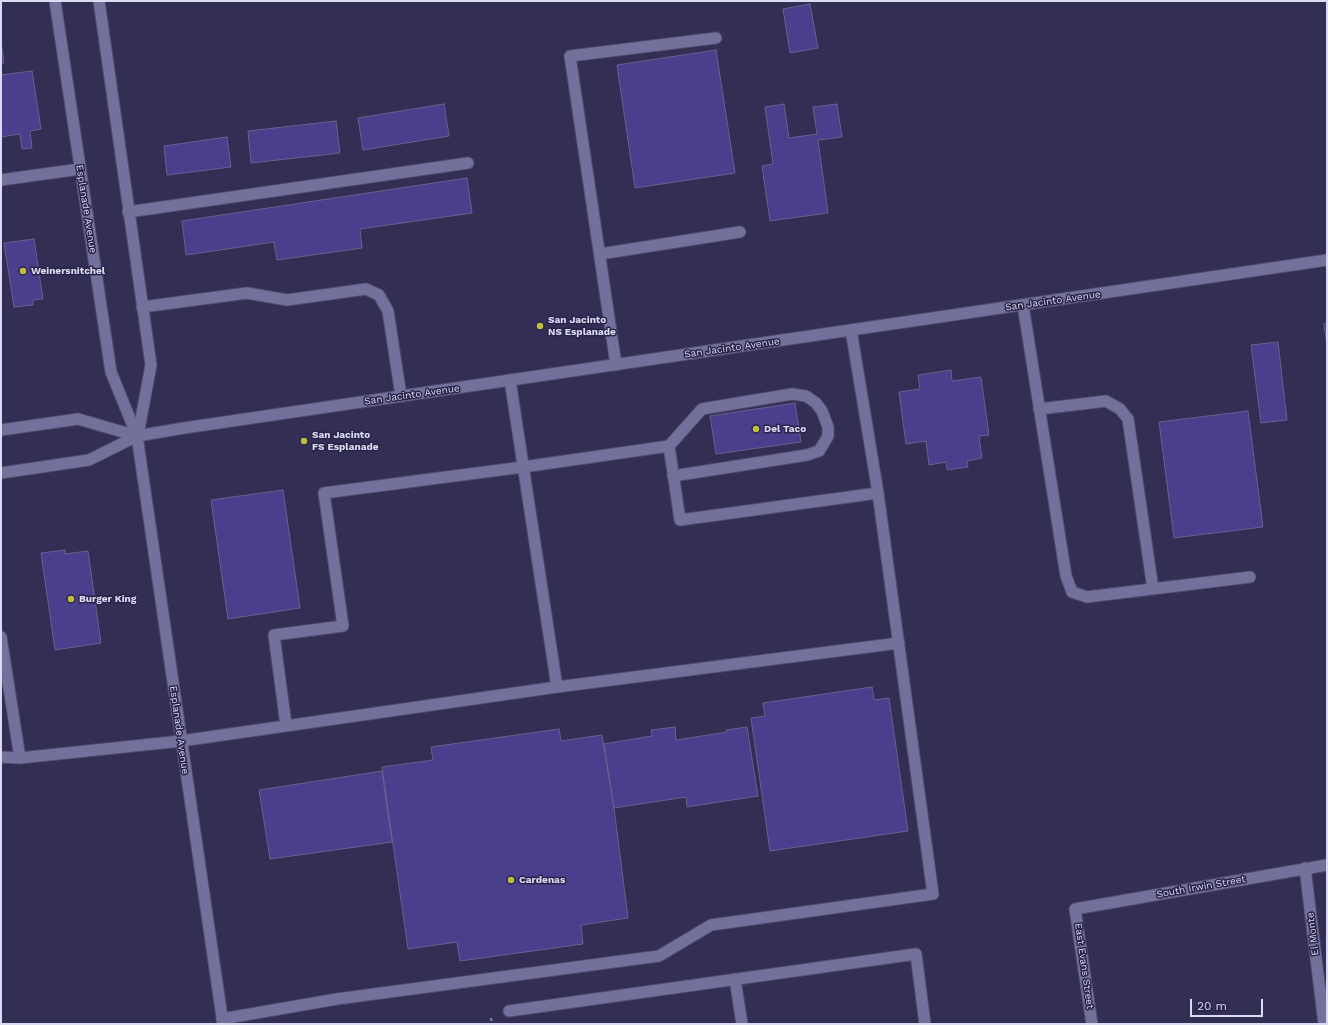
<!DOCTYPE html>
<style>
body{margin:0}
#map{position:relative;width:1328px;height:1025px;overflow:hidden;background:#322e54;font-family:"Work Sans",sans-serif}
canvas{display:block}
.frame{position:absolute;inset:0;border:2px solid #dcdbf4;pointer-events:none}
.scale{position:absolute;left:1190px;top:999px;width:73px;height:18px;box-sizing:border-box;border:2px solid #dcdbf4;border-top:0;padding-left:5px;font-size:12px;line-height:14px;white-space:nowrap;color:#dcdbf4;-webkit-text-stroke:3px #292449;paint-order:stroke}
</style>
<div id="map">
<canvas width="1328" height="1025"></canvas>
<div class="frame"></div>
<div class="scale">20 m</div>
</div>
<script>
const ctx = document.querySelector('canvas').getContext('2d');
ctx.lineJoin = 'round';
function fill(path, color) { ctx.fillStyle = color; ctx.fill(path, 'evenodd'); }
const shape = rows => new Path2D(rows.map(r => 'M' + r).join(''));
function stroke(path, color, width, dash) { ctx.strokeStyle = color; ctx.lineWidth = width; ctx.lineCap = dash ? 'butt' : 'round'; ctx.setLineDash(dash || []); ctx.stroke(path); }
function label(font, color, halo, rows, align = 'center') {
  ctx.font = font + ' "Work Sans",sans-serif'; ctx.lineWidth = 3; ctx.setLineDash([]); ctx.textBaseline = 'middle'; ctx.strokeStyle = halo; ctx.fillStyle = color; for (const [text, x, y, turn = 0] of rows) {
    ctx.save(); ctx.translate(x, y); ctx.rotate((+turn || 0) * Math.PI / 180); ctx.textAlign = isNaN(turn) ? turn : align; if (halo) ctx.strokeText(text, 0, 0); ctx.fillText(text, 0, 0); ctx.restore();
  }
}
const building = shape([
 [810,4,818,48,790,53,783,9,810,4],
 [1,41,4,63,1,63,1,41],
 [716,50,735,173,635,188,617,65,716,50],
 [32,71,41,129,30,131,32,148,22,149,20,134,1,137,1,75,32,71],
 [444,104,449,136,363,150,358,118,444,104],
 [784,104,789,138,817,134,813,107,837,104,842,137,818,140,828,213,770,221,762,166,773,164,765,107,784,104],
 [336,121,340,153,251,163,248,131,336,121],
 [227,137,231,167,167,175,164,146,227,137],
 [467,178,472,213,360,229,362,248,277,260,274,242,186,255,182,221,467,178],
 [34,239,43,299,33,300,33,305,14,307,4,243,34,239],
 [1327,323,1327,345,1324,324,1327,323],
 [1278,342,1287,420,1261,423,1251,345,1278,342],
 [951,370,952,381,981,377,989,435,979,436,982,458,967,461,968,467,947,470,946,462,929,465,926,441,906,444,899,392,920,389,918,375,951,370],
 [795,403,801,442,716,454,710,416,795,403],
 [1248,411,1263,527,1174,538,1159,422,1248,411],
 [283,490,300,608,228,619,211,500,283,490],
 [65,550,65,554,88,551,101,643,55,650,41,553,65,550],
 [872,687,874,700,889,698,908,831,770,851,751,718,765,716,763,703,872,687],
 [675,727,676,740,727,732,726,730,747,727,758,796,687,807,686,797,614,808,604,744,652,736,651,730,675,727],
 [559,729,561,741,602,735,614,808,628,918,581,925,583,944,460,961,457,942,408,949,382,767,433,760,431,747,559,729],
 [382,771,392,842,270,859,259,790,382,771]
]);
fill(building, '#4b3e8c');
stroke(building, '#66628d', 1);
const service = shape([
 [1,180,80,169],
 [128,212,468,163],
 [600,254,740,232],
 [1023,305,1066,576,1072,592,1087,597,1250,577],
 [142,307,247,293,287,300,366,289,379,295,388,311,401,396],
 [616,365,570,56,716,38],
 [510,380,557,687],
 [1039,409,1106,401,1120,409,1128,419,1153,589],
 [669,446,702,409,792,394,806,396,816,403,822,411,828,427,828,436,824,443,819,451,807,455,673,476],
 [1,637,20,758],
 [286,725,274,635,343,626,324,493,523,467,669,446,680,520,878,493],
 [1,757,20,758,181,741,557,687,899,643],
 [735,979,742,1024],
 [509,1011,916,954,925,1024],
 [222,1019,337,999,659,956,711,925,933,894,878,493,851,330]
]);
const minor = shape([
 [1305,868,1324,1024],
 [1092,1024,1075,909,1327,865]
]);
const secondary = shape([
 [55,1,111,372,137,436,223,1024],
 [99,1,151,365,138,435],
 [1,430,78,419,137,436],
 [1,473,89,460,137,436,184,428,1327,260]
]);
stroke(service, '#514c6d', 13);
stroke(minor, '#514c6d', 13);
stroke(secondary, '#514c6d', 13);
stroke(shape([
 [491,1018,492,1024]
]), '#797697', 2.5, [3, 3]);
stroke(service, '#74709c', 11);
stroke(minor, '#74709c', 11);
stroke(secondary, '#74709c', 11);
for (const [x, y, r, color] of [
 [23,271,4,"#c1bd40"],
 [540,326,4,"#c1bd40"],
 [756,429,4,"#c1bd40"],
 [304,441,4,"#c1bd40"],
 [71,599,4,"#c1bd40"],
 [511,880,4,"#c1bd40"]
]) { const dot = new Path2D(); dot.arc(x, y, r, 0, 2 * Math.PI); ctx.fillStyle = color; ctx.fill(dot); stroke(dot, '#292449', 1.5); }
label('10px', '#dcdbf4', '#292449', [
 ["Esplanade Avenue",86,209,81],
 ["San Jacinto Avenue",1053,301,-8],
 ["San Jacinto Avenue",732,348,-8],
 ["San Jacinto Avenue",412,395,-8],
 ["Esplanade Avenue",179,730,82],
 ["South Irwin Street",1201,887,-10],
 ["El Monte",1313,934,-97],
 ["East Evans Street",1084,966,82]
]);
label('bold 10px', '#dcdbf4', '#292449', [
 ["Weinersnitchel",31,271],
 ["San Jacinto",548,320],
 ["NS Esplanade",548,332],
 ["Del Taco",764,429],
 ["San Jacinto",312,435],
 ["FS Esplanade",312,447],
 ["Burger King",79,599],
 ["Cardenas",519,880]
], 'left');
</script>
